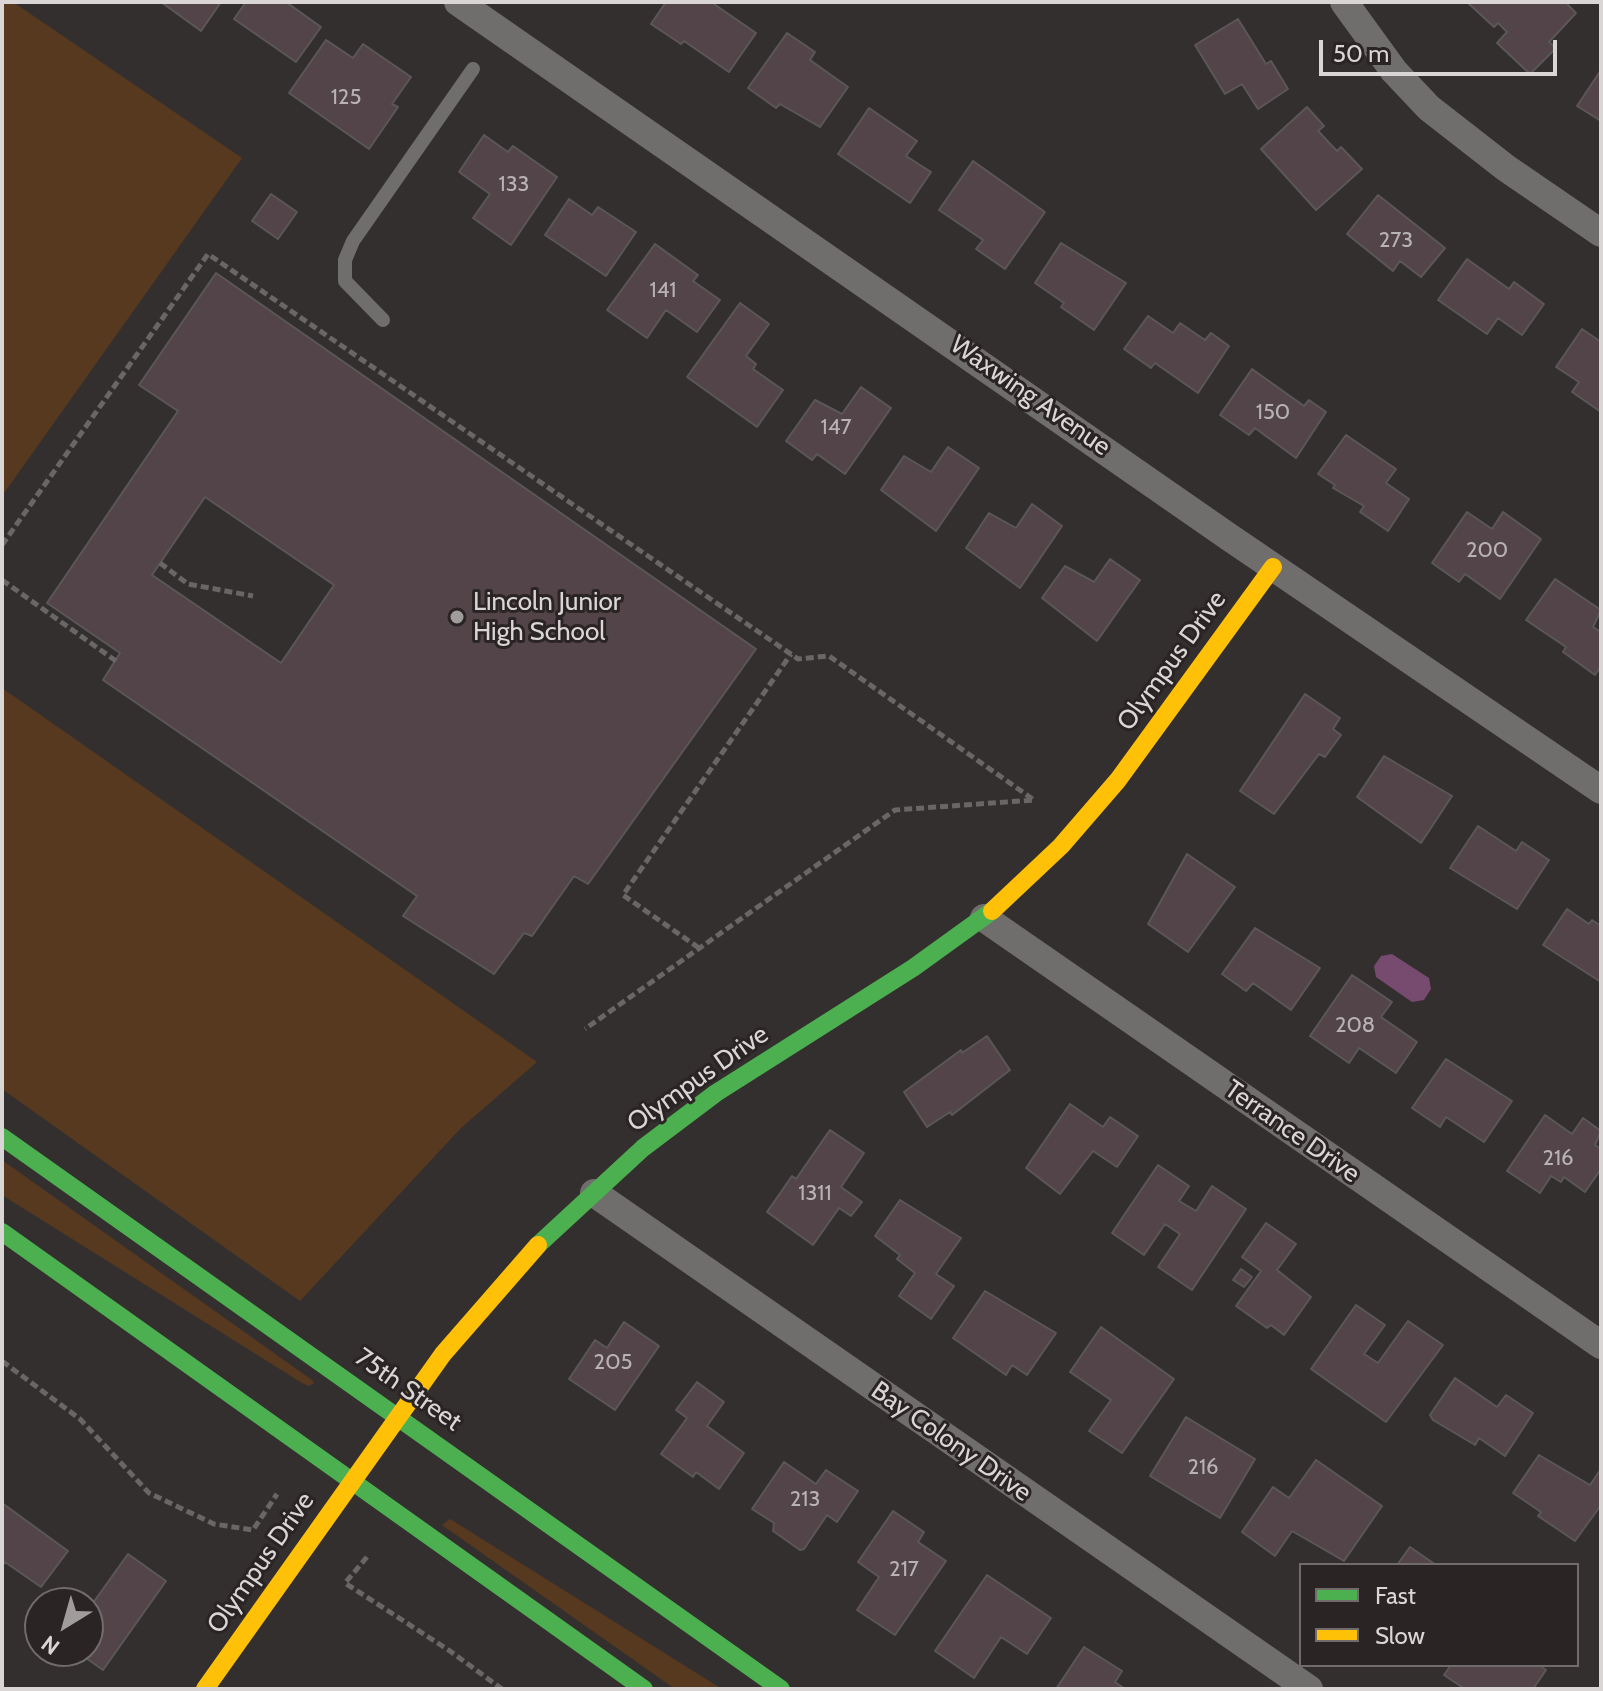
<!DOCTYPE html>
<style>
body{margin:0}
#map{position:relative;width:1603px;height:1691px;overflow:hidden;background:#342f2f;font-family:Cabin,sans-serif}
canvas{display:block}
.frame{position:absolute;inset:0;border:4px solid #dad6d6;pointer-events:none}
.legend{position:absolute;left:1299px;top:1563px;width:280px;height:104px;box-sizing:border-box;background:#2b2424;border:2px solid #716b6b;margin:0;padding:10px 14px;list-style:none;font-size:24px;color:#dad6d6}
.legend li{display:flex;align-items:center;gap:16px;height:40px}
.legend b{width:40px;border:2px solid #716b6b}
.north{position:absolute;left:24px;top:1587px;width:80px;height:80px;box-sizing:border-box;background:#2b2424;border:2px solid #716b6b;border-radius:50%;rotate:217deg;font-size:22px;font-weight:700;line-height:32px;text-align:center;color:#dad6d6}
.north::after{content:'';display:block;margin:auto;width:28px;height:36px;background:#a09c9c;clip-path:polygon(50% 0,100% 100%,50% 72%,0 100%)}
.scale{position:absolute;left:1319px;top:40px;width:238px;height:36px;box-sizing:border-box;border:4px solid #dad6d6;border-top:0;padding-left:10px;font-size:24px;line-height:28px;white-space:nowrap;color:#dad6d6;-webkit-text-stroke:6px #2b2424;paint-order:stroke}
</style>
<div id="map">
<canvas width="1603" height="1691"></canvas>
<div class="frame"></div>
<ul class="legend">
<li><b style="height:10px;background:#4caf50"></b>Fast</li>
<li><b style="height:10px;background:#ffc107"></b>Slow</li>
</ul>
<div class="north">N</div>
<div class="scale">50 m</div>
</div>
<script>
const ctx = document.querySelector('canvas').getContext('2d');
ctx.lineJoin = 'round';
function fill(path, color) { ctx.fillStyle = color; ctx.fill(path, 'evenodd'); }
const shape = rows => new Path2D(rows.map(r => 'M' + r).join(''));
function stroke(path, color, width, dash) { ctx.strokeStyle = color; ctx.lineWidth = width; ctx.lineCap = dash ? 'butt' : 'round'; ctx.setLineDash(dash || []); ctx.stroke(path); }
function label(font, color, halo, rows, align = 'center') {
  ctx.font = font + ' Cabin,sans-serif'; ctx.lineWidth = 6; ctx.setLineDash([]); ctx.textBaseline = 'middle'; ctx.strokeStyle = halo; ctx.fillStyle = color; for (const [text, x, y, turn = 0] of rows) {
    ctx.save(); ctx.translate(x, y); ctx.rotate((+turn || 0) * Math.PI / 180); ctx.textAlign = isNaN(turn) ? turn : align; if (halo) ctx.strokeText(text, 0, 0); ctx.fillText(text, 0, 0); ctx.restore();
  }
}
fill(shape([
 [2,2,13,2,242,158,2,496],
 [2,688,537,1062,461,1128,300,1301,2,1089],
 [2,1160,312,1380,314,1383,309,1386,302,1383,2,1195],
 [450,1519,722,1689,675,1689,442,1525]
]), '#57391f');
fill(shape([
 [1392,954,1429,978,1431,989,1424,1000,1412,1002,1376,977,1374,966,1381,956]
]), '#774a6f');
const building = shape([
 [161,2,221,2,201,31,161,2],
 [246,2,286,2,321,27,296,62,234,19,246,2],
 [666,2,711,2,756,33,729,72,684,41,681,44,651,24,666,2],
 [1467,2,1565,2,1576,13,1549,42,1556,48,1530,74,1497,43,1507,32,1498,23,1494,27,1467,2],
 [1238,19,1266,64,1271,61,1288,89,1258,109,1242,84,1225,94,1195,45,1238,19],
 [787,33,815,52,810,60,848,87,820,127,780,104,776,108,748,88,787,33],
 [326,40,353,58,363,44,411,77,392,104,398,107,369,149,289,93,326,40],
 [1601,70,1601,121,1577,106,1601,70],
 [1307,107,1324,126,1318,131,1337,151,1341,147,1362,169,1316,210,1261,149,1307,107],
 [869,108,917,141,906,156,931,172,910,203,838,154,869,108],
 [484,135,508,152,513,146,557,177,511,245,473,218,490,194,459,172,484,135],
 [973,161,1045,212,1005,269,976,249,983,240,939,210,973,161],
 [271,194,297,212,278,239,252,221,271,194],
 [1378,195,1445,248,1421,277,1400,261,1393,271,1347,234,1378,195],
 [569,199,592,215,598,207,636,232,606,276,545,235,569,199],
 [1061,243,1126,283,1094,330,1061,307,1064,303,1035,283,1061,243],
 [655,244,698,275,693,281,720,300,697,332,666,310,647,338,607,310,655,244],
 [1467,259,1509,289,1514,282,1544,304,1522,335,1498,318,1487,334,1438,300,1467,259],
 [216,273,756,649,588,884,574,876,532,936,524,933,494,974,403,916,417,896,103,680,120,653,47,603,178,411,139,385,216,273],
 [205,497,334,585,281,663,152,575,205,497],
 [740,303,769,324,746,356,756,364,753,369,783,390,757,427,687,377,740,303],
 [1148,316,1173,333,1180,323,1205,340,1211,333,1229,346,1198,393,1155,363,1151,368,1124,349,1148,316],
 [1582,329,1601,342,1601,412,1572,392,1579,382,1556,367,1582,329],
 [1252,369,1304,406,1309,400,1326,412,1296,458,1255,428,1249,435,1220,415,1252,369],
 [861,387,891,408,845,474,817,454,812,460,786,441,815,400,842,414,861,387],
 [1346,435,1396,469,1386,483,1409,499,1388,531,1360,512,1364,506,1333,488,1335,485,1318,474,1346,435],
 [948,447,979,468,936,531,881,490,904,456,931,472,948,447],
 [1032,504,1062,526,1020,588,966,548,989,513,1016,528,1032,504],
 [1467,512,1492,529,1503,512,1541,539,1500,599,1465,574,1459,582,1432,563,1467,512],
 [1110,559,1140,580,1097,641,1042,598,1065,566,1094,582,1110,559],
 [1555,579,1601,610,1593,627,1601,632,1601,666,1595,675,1563,652,1566,647,1526,620,1555,579],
 [1305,694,1340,718,1333,729,1341,735,1325,757,1319,754,1274,814,1240,791,1305,694],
 [1384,756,1452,796,1421,843,1357,797,1384,756],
 [1478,826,1516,851,1522,842,1549,860,1517,909,1450,868,1478,826],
 [1187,854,1235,887,1188,952,1148,924,1187,854],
 [1567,909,1589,924,1592,920,1601,926,1601,982,1543,945,1567,909],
 [1255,928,1320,968,1291,1010,1253,983,1246,991,1222,974,1255,928],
 [1352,975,1392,1002,1381,1017,1417,1042,1396,1073,1359,1048,1349,1063,1310,1036,1352,975],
 [987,1036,1010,1070,952,1115,950,1112,927,1127,904,1092,961,1050,962,1053,987,1036],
 [1446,1059,1512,1101,1484,1142,1446,1117,1440,1127,1412,1108,1446,1059],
 [1070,1104,1103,1127,1110,1117,1138,1136,1117,1167,1093,1151,1060,1194,1026,1168,1070,1104],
 [1545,1115,1572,1134,1583,1118,1601,1131,1595,1145,1601,1149,1601,1169,1585,1192,1564,1177,1561,1182,1551,1176,1540,1193,1507,1171,1545,1115],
 [830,1130,864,1153,841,1187,862,1202,851,1216,839,1208,813,1245,767,1212,792,1176,796,1179,830,1130],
 [1158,1165,1189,1186,1179,1201,1196,1211,1212,1186,1246,1209,1192,1290,1158,1267,1180,1234,1165,1224,1144,1255,1112,1233,1158,1165],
 [900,1200,961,1238,936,1274,954,1286,931,1319,899,1296,915,1273,897,1259,900,1255,875,1236,900,1200],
 [1266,1223,1296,1244,1277,1270,1311,1297,1284,1335,1271,1325,1267,1328,1236,1306,1261,1271,1242,1257,1266,1223],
 [1241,1269,1252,1277,1244,1287,1233,1280,1241,1269],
 [985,1291,1056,1333,1027,1375,1012,1365,1006,1375,953,1338,985,1291],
 [1356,1305,1385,1325,1364,1354,1378,1363,1408,1321,1443,1345,1386,1422,1311,1369,1356,1305],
 [624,1322,659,1346,615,1410,569,1379,595,1340,607,1348,624,1322],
 [1101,1327,1174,1379,1122,1453,1089,1431,1111,1400,1070,1372,1101,1327],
 [1455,1378,1497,1407,1506,1395,1533,1413,1505,1456,1479,1438,1475,1445,1433,1420,1430,1415,1455,1378],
 [697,1382,724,1402,707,1426,744,1453,719,1489,696,1472,693,1477,661,1454,687,1418,676,1410,697,1382],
 [1186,1417,1255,1459,1220,1518,1150,1476,1186,1417],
 [1539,1455,1590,1485,1601,1469,1601,1505,1575,1541,1538,1516,1541,1512,1513,1493,1539,1455],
 [1316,1460,1382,1506,1344,1561,1292,1531,1275,1556,1242,1532,1273,1487,1289,1498,1316,1460],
 [784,1462,816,1484,826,1470,858,1491,837,1522,827,1515,804,1549,800,1550,773,1531,774,1523,752,1509,784,1462],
 [2,1503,68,1551,41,1587,5,1562,2,1566,2,1503],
 [893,1511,924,1532,918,1542,946,1561,895,1635,857,1610,879,1577,858,1562,893,1511],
 [1410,1547,1436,1565,1397,1565,1410,1547],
 [128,1554,166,1581,103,1670,76,1651,88,1651,88,1610,128,1554],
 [987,1575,1051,1618,1027,1654,1001,1637,974,1678,935,1651,987,1575],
 [1084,1647,1122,1671,1115,1682,1125,1689,1056,1689,1084,1647],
 [1451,1665,1539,1665,1546,1670,1533,1689,1465,1689,1444,1675,1451,1665]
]);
fill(building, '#524449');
stroke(building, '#5b5758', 2);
stroke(shape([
 [2,545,208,254,798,659,829,656,1034,800,895,810,585,1029],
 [160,563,188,584,253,596],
 [2,580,116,661],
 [699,948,623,895,791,654],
 [2,1361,80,1419,149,1493,214,1524,253,1530,277,1494],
 [367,1557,345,1583,450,1651,502,1689]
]), '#696666', 5, [8, 4]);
stroke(shape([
 [383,320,345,281,345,260,353,241,473,69]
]), '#706e6d', 14);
stroke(shape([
 [458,2,1229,537,1601,790],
 [1344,2,1394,71,1429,108,1506,168,1601,233],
 [984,918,1601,1345],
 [594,1193,1309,1689]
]), '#706e6d', 28);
stroke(shape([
 [2,1137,781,1689],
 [2,1232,644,1689],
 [538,1245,643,1148,716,1093,913,968,992,911]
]), '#4caf50', 18);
stroke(shape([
 [992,911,1061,846,1118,780,1273,567],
 [205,1689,443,1354,538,1245]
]), '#ffc107', 18);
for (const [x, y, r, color] of [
 [457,617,8,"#a09c9c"]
]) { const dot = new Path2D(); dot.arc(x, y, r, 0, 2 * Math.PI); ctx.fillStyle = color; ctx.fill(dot); stroke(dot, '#2b2424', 3); }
label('22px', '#b8b2b3', null, [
 ["125",346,98],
 ["133",514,185],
 ["273",1396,241],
 ["141",663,291],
 ["150",1273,413],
 ["147",836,428],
 ["200",1487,551],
 ["208",1355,1026],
 ["216",1558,1159],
 ["1311",815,1194],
 ["205",613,1363],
 ["216",1203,1468],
 ["213",805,1500],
 ["217",904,1570]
]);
label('26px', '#dad6d6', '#2b2424', [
 ["Waxwing Avenue",1030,396,35],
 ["Olympus Drive",1172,661,-54],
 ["Olympus Drive",698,1079,-35],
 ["Terrance Drive",1292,1132,35],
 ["75th Street",408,1390,35],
 ["Bay Colony Drive",951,1442,35],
 ["Olympus Drive",261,1563,-55]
]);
label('26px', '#dad6d6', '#2b2424', [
 ["Lincoln Junior",473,602],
 ["High School",473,632]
], 'left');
</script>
